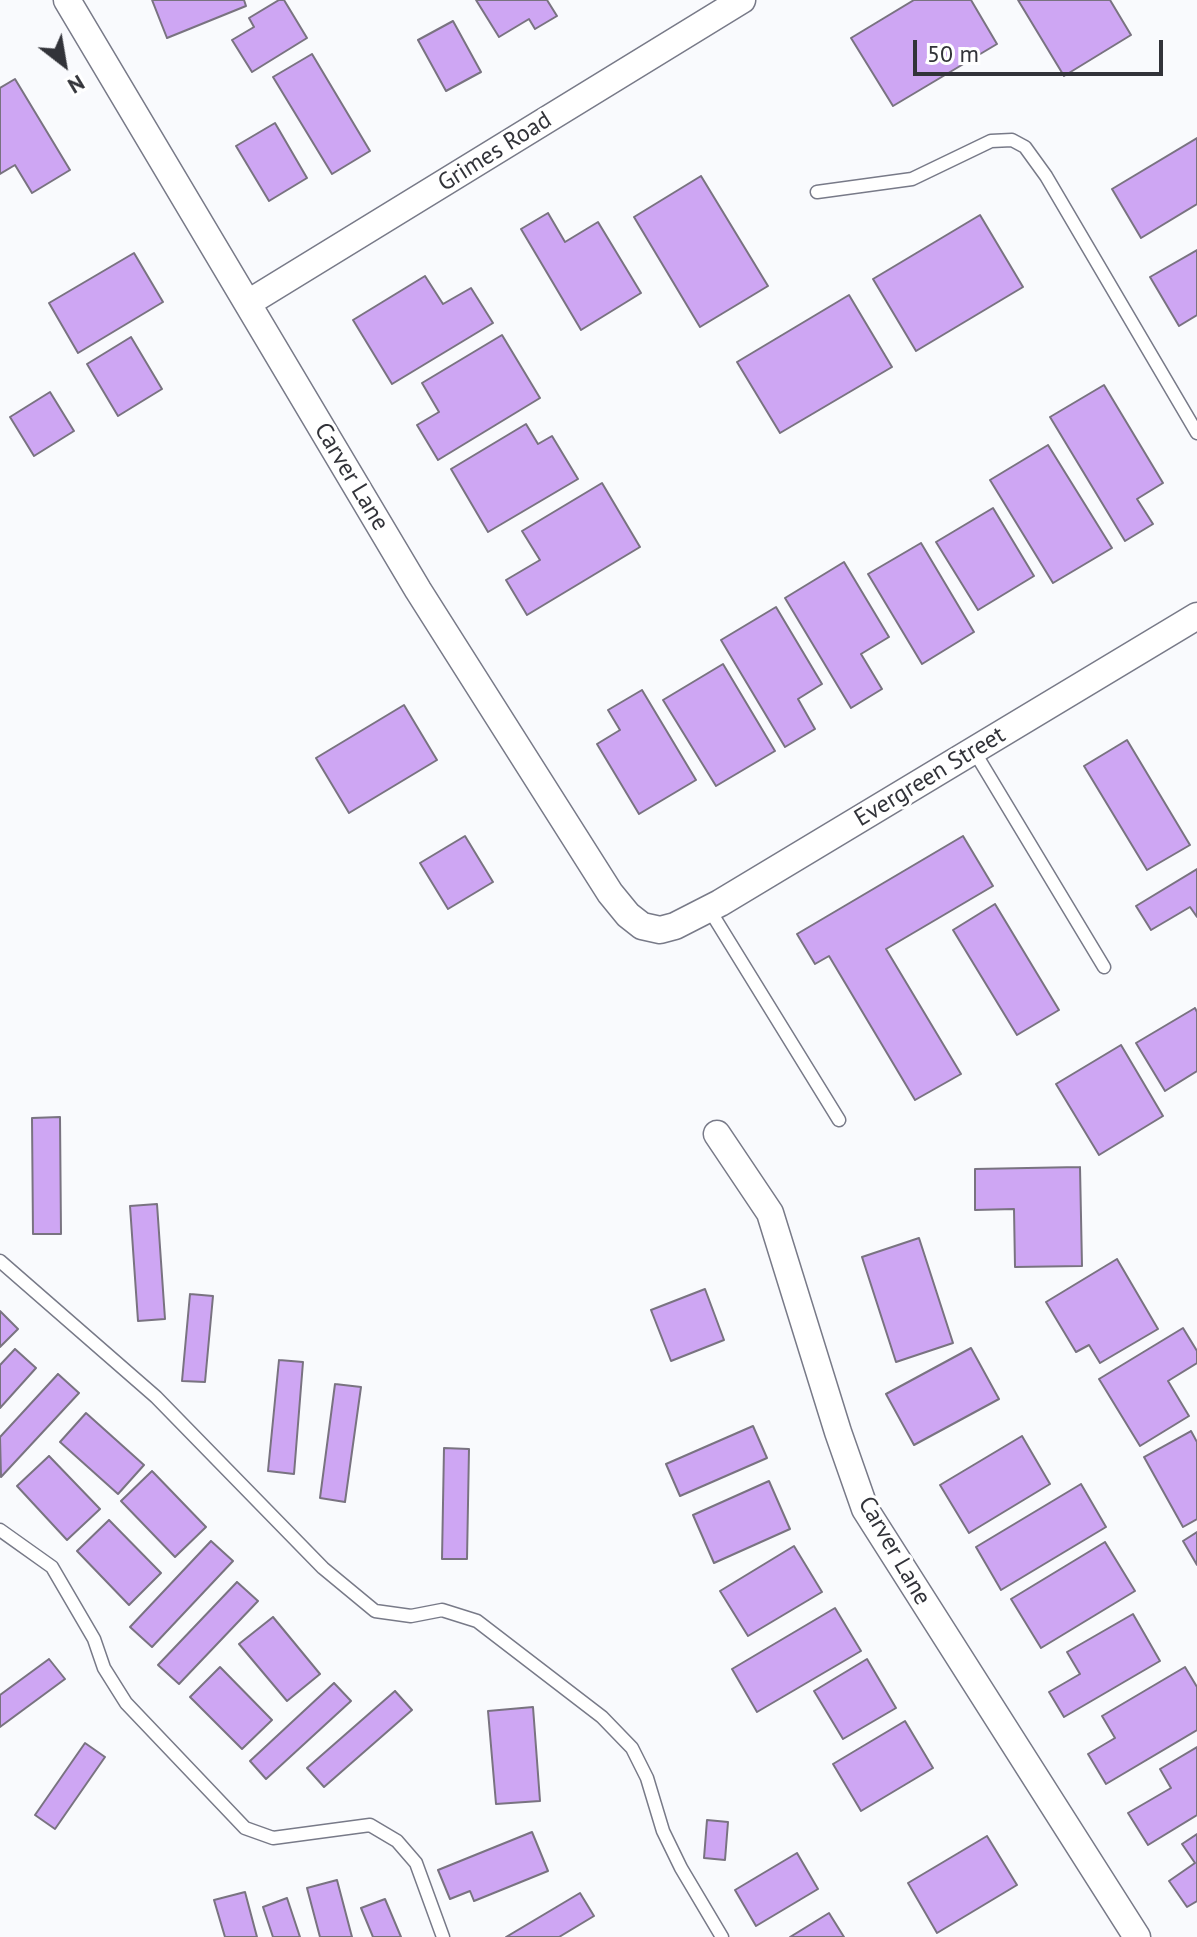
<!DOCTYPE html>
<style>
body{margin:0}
#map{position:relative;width:1197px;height:1937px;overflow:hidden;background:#f9fafd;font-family:"PT Sans",sans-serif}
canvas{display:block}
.north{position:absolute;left:24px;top:24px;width:80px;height:80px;-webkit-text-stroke:6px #fff;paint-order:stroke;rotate:149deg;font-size:22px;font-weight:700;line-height:32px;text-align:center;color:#323339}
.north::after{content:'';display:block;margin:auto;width:28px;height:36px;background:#323339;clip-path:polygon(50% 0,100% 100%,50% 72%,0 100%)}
.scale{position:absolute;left:913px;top:40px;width:250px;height:36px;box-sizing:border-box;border:4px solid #323339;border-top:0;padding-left:10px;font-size:24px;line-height:28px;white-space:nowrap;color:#323339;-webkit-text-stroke:6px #fff;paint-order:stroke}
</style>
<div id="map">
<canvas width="1197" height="1937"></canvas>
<div class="north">N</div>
<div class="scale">50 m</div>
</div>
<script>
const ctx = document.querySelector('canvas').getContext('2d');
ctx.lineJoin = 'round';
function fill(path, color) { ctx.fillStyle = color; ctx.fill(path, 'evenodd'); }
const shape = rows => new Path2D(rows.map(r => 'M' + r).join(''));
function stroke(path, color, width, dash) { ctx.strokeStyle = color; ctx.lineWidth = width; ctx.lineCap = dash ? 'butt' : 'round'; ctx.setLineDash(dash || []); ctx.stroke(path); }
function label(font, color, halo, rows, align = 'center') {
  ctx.font = font + ' "PT Sans",sans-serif'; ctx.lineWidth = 6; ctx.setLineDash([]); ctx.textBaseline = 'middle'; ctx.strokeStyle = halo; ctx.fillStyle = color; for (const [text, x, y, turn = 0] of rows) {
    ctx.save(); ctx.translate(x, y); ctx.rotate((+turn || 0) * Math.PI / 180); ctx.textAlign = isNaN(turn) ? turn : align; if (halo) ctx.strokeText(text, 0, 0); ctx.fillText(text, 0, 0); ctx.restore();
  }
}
const building = shape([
 [152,0,244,0,246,6,167,38,152,0],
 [279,0,284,0,307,38,252,72,232,40,254,27,249,18,279,0],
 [476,0,547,0,557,16,535,29,529,19,499,37,476,0],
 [914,0,971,0,997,44,893,106,851,38,914,0],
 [1018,0,1110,0,1131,35,1064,76,1018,0],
 [453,21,481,72,446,91,418,40,453,21],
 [312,54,370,151,332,174,273,77,312,54],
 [15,79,70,170,32,193,15,165,0,174,0,88,15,79],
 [275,123,307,178,269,201,236,146,275,123],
 [1197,138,1197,204,1141,238,1112,189,1197,138],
 [701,176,768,286,700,327,634,217,701,176],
 [548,213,565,242,598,222,641,293,581,330,521,229,548,213],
 [980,215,1023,287,916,351,873,279,980,215],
 [1197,250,1197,315,1179,326,1150,277,1197,250],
 [134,253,163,302,78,353,49,303,134,253],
 [425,276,443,304,471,288,493,323,392,384,353,320,425,276],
 [849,295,892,367,780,433,737,362,849,295],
 [502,335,540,398,438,460,417,425,439,412,422,383,502,335],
 [131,337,162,389,118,416,87,364,131,337],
 [1104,385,1163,483,1137,499,1153,524,1125,541,1050,417,1104,385],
 [50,392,74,431,34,456,10,417,50,392],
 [526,424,538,444,552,436,578,479,488,532,451,469,526,424],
 [1048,445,1112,548,1053,583,990,480,1048,445],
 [602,483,640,547,527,615,506,580,540,560,522,531,602,483],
 [993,508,1034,576,978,610,936,542,993,508],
 [921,543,974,632,922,664,868,574,921,543],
 [844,562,889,637,861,654,882,689,851,708,785,598,844,562],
 [776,607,822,684,798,699,815,729,785,747,721,640,776,607],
 [723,664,775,751,716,786,663,700,723,664],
 [642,690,696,780,639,814,597,744,620,730,608,710,642,690],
 [404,705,437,760,349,813,316,758,404,705],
 [1127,740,1190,845,1147,870,1084,766,1127,740],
 [465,836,493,882,448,909,420,863,465,836],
 [963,836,993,886,886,949,961,1074,915,1100,829,956,815,964,797,934,963,836],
 [1197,869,1197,917,1190,907,1151,930,1136,906,1197,869],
 [995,904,1059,1010,1017,1035,953,930,995,904],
 [1195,1008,1197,1012,1197,1071,1165,1091,1136,1043,1195,1008],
 [1121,1045,1163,1116,1099,1155,1056,1084,1121,1045],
 [60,1117,61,1234,33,1234,32,1118,60,1117],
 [1080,1167,1082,1266,1015,1267,1014,1209,975,1210,975,1169,1080,1167],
 [157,1204,165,1319,138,1321,130,1206,157,1204],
 [919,1238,953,1343,896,1362,862,1257,919,1238],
 [1117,1259,1158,1329,1100,1363,1089,1345,1076,1352,1046,1302,1117,1259],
 [705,1289,724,1340,671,1361,651,1310,705,1289],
 [190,1294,213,1296,205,1382,182,1381,190,1294],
 [0,1311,18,1329,0,1347,0,1311],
 [1183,1328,1197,1351,1197,1363,1168,1381,1189,1416,1140,1446,1099,1379,1183,1328],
 [971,1348,999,1399,914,1445,886,1394,971,1348],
 [15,1349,36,1368,0,1408,0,1365,15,1349],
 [279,1360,303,1362,294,1474,268,1471,279,1360],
 [58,1374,79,1393,1,1477,0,1437,58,1374],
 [335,1384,361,1387,345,1502,320,1498,335,1384],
 [86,1413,144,1465,118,1494,60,1442,86,1413],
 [753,1426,767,1458,680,1496,666,1464,753,1426],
 [1191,1431,1197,1442,1197,1519,1183,1527,1144,1457,1191,1431],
 [1022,1436,1050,1484,969,1533,940,1485,1022,1436],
 [444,1448,469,1449,467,1559,442,1559,444,1448],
 [49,1456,100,1509,67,1540,17,1486,49,1456],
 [152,1471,206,1527,175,1557,121,1501,152,1471],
 [769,1481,790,1529,714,1563,693,1515,769,1481],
 [1081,1484,1106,1527,1001,1590,976,1547,1081,1484],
 [109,1520,161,1573,129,1605,77,1551,109,1520],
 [1197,1532,1197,1565,1183,1541,1197,1532],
 [211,1541,233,1561,152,1647,130,1627,211,1541],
 [1105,1542,1135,1591,1041,1648,1011,1599,1105,1542],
 [794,1546,822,1592,748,1636,720,1591,794,1546],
 [237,1582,258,1601,179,1684,158,1665,237,1582],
 [835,1608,861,1651,757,1712,732,1669,835,1608],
 [1133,1614,1160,1661,1064,1717,1049,1692,1080,1674,1067,1652,1133,1614],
 [273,1617,320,1674,287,1701,239,1644,273,1617],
 [49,1659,65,1679,0,1727,0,1695,49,1659],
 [867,1659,896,1708,843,1739,814,1691,867,1659],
 [220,1667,272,1720,242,1749,190,1697,220,1667],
 [1185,1667,1197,1687,1197,1730,1106,1784,1088,1754,1115,1738,1102,1716,1185,1667],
 [334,1683,351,1701,266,1779,250,1761,334,1683],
 [395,1691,412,1710,324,1787,307,1768,395,1691],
 [533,1707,540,1801,496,1804,488,1711,533,1707],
 [905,1721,933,1768,861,1811,833,1764,905,1721],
 [85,1743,105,1757,55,1829,35,1815,85,1743],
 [1197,1747,1197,1815,1148,1845,1128,1813,1171,1788,1160,1769,1197,1747],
 [707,1820,728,1822,725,1860,704,1858,707,1820],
 [532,1832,548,1871,474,1901,470,1891,450,1899,438,1870,532,1832],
 [1197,1834,1197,1901,1187,1907,1169,1881,1195,1863,1182,1844,1197,1834],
 [987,1836,1017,1885,937,1933,908,1883,987,1836],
 [797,1853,818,1889,756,1926,735,1890,797,1853],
 [337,1880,352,1937,320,1937,307,1888,337,1880],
 [245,1892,257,1937,225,1937,214,1900,245,1892],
 [580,1893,594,1916,559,1937,506,1937,580,1893],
 [287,1898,300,1937,273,1937,263,1907,287,1898],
 [385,1899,401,1937,373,1937,361,1908,385,1899],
 [829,1913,844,1937,790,1937,829,1913]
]);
fill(building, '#cea6f3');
stroke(building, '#797380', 2);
const service = shape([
 [817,192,912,179,991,141,1012,140,1025,147,1046,176,1197,433],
 [974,751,1104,967],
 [709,909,839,1120],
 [0,1261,156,1397,323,1568,375,1611,411,1616,442,1610,477,1621,602,1717,632,1748,647,1778,663,1831,681,1868,722,1937],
 [0,1530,52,1567,94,1639,104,1668,126,1703,245,1828,273,1838,370,1825,397,1841,416,1863,443,1937]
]);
const minor = shape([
 [67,0,418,590,610,893,628,915,642,926,660,930,675,926,720,903,1197,616],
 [248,303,742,0],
 [717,1134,770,1213,838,1432,865,1509,1137,1937]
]);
stroke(service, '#787a88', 15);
stroke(minor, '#787a88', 29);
stroke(service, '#fff', 12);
stroke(minor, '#fff', 26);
label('24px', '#323339', '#fff', [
 ["Grimes Road",495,152,-32],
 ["Carver Lane",351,477,59],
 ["Evergreen Street",930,777,-31],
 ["Carver Lane",894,1551,60]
]);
</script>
